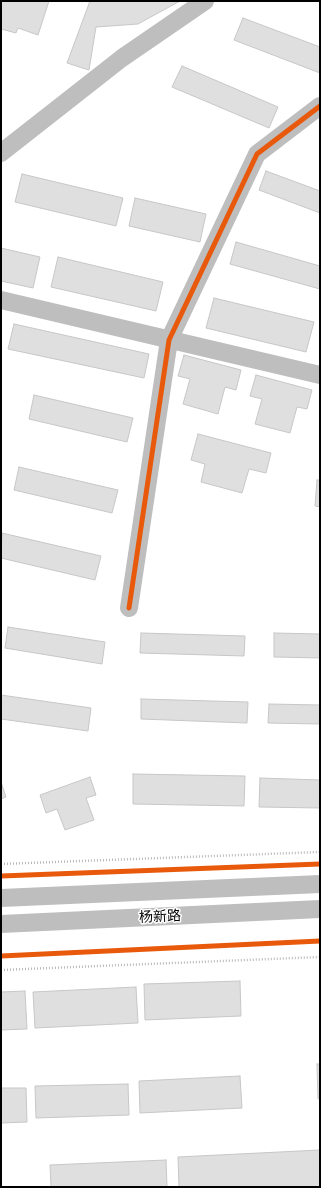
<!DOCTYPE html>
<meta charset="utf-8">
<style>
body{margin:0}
#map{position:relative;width:321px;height:1188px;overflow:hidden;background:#fff;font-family:"PT Sans Narrow",sans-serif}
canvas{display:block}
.frame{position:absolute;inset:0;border:2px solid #000;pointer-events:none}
</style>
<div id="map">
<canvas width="321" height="1188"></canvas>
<div class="frame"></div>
</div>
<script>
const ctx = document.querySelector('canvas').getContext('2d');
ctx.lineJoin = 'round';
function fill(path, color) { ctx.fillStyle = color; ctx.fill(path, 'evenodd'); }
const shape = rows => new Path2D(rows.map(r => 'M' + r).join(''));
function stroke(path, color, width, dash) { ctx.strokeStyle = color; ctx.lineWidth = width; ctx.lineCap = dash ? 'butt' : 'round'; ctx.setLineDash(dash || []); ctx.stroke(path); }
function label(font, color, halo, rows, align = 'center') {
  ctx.font = font + ' "PT Sans Narrow","Noto Sans SC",sans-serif'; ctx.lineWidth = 3; ctx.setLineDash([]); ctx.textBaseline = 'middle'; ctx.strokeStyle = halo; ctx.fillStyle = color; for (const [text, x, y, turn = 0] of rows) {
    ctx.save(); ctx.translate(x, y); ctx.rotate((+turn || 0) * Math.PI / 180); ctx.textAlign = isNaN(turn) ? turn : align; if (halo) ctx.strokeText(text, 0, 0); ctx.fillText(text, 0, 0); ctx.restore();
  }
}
const building = shape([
 [1,1,49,1,38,35,18,28,16,33,1,29,1,1],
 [90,1,180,1,138,24,96,27,89,70,67,63,90,1],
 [243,18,320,47,320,73,234,40,243,18],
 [182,66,278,107,269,128,172,87,182,66],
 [266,171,320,191,320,213,259,190,266,171],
 [22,174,123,198,116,226,15,202,22,174],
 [135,198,206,214,200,242,129,226,135,198],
 [236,242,320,266,320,289,230,264,236,242],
 [1,248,40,257,33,288,1,281,1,248],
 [58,257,163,282,156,311,51,287,58,257],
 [214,298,314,322,306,352,206,328,214,298],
 [14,324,149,354,144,378,8,349,14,324],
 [184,355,241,370,236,390,225,387,218,414,183,404,190,379,178,376,184,355],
 [256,375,312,390,307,409,297,407,290,433,255,424,262,399,250,396,256,375],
 [34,395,133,418,127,442,29,419,34,395],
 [198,434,271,453,266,473,249,469,242,493,201,482,205,464,191,460,198,434],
 [19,467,118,490,112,513,14,490,19,467],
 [317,480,320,480,320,507,315,506,317,480],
 [2,533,101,556,95,580,1,558,2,533],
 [8,627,105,642,102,664,5,648,8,627],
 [141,633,245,636,244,656,140,653,141,633],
 [274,633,320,634,320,658,274,657,274,633],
 [1,695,91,708,88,731,1,719,1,695],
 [141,699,248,702,247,723,141,719,141,699],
 [269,704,320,705,320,724,268,723,269,704],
 [133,774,245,776,244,806,133,804,133,774],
 [90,777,96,795,86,798,94,820,65,830,57,809,46,813,40,795,90,777],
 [260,778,320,780,320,808,259,807,260,778],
 [1,782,6,797,1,799,1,782],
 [240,981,241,1016,145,1020,144,984,240,981],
 [136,987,138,1023,35,1028,33,992,136,987],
 [25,991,27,1029,1,1030,1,992,25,991],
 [317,1064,320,1064,320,1099,318,1099,317,1064],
 [240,1076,242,1108,140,1113,139,1081,240,1076],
 [128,1084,129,1115,36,1118,35,1086,128,1084],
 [1,1088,26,1088,27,1122,1,1123,1,1088],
 [320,1150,320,1187,179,1187,178,1157,320,1150],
 [166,1160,167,1187,51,1187,50,1165,166,1160]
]);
fill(building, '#dfdfdf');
stroke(building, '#c7c7c7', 1);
stroke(shape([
 [1,864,320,852],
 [1,970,320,957]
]), '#b9b9b9', 2.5, [1, 2]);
stroke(shape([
 [1,153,122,58,205,1],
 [1,300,320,375],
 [129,608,169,340,257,154,320,106],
 [1,898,320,884],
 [1,924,320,909]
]), '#bebebe', 18);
stroke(shape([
 [129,608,169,340,257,154,320,106],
 [1,876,320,864],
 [1,956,320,941]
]), '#e8590c', 5);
label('14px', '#000', '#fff', [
 ["杨新路",160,917,-3]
]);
</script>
